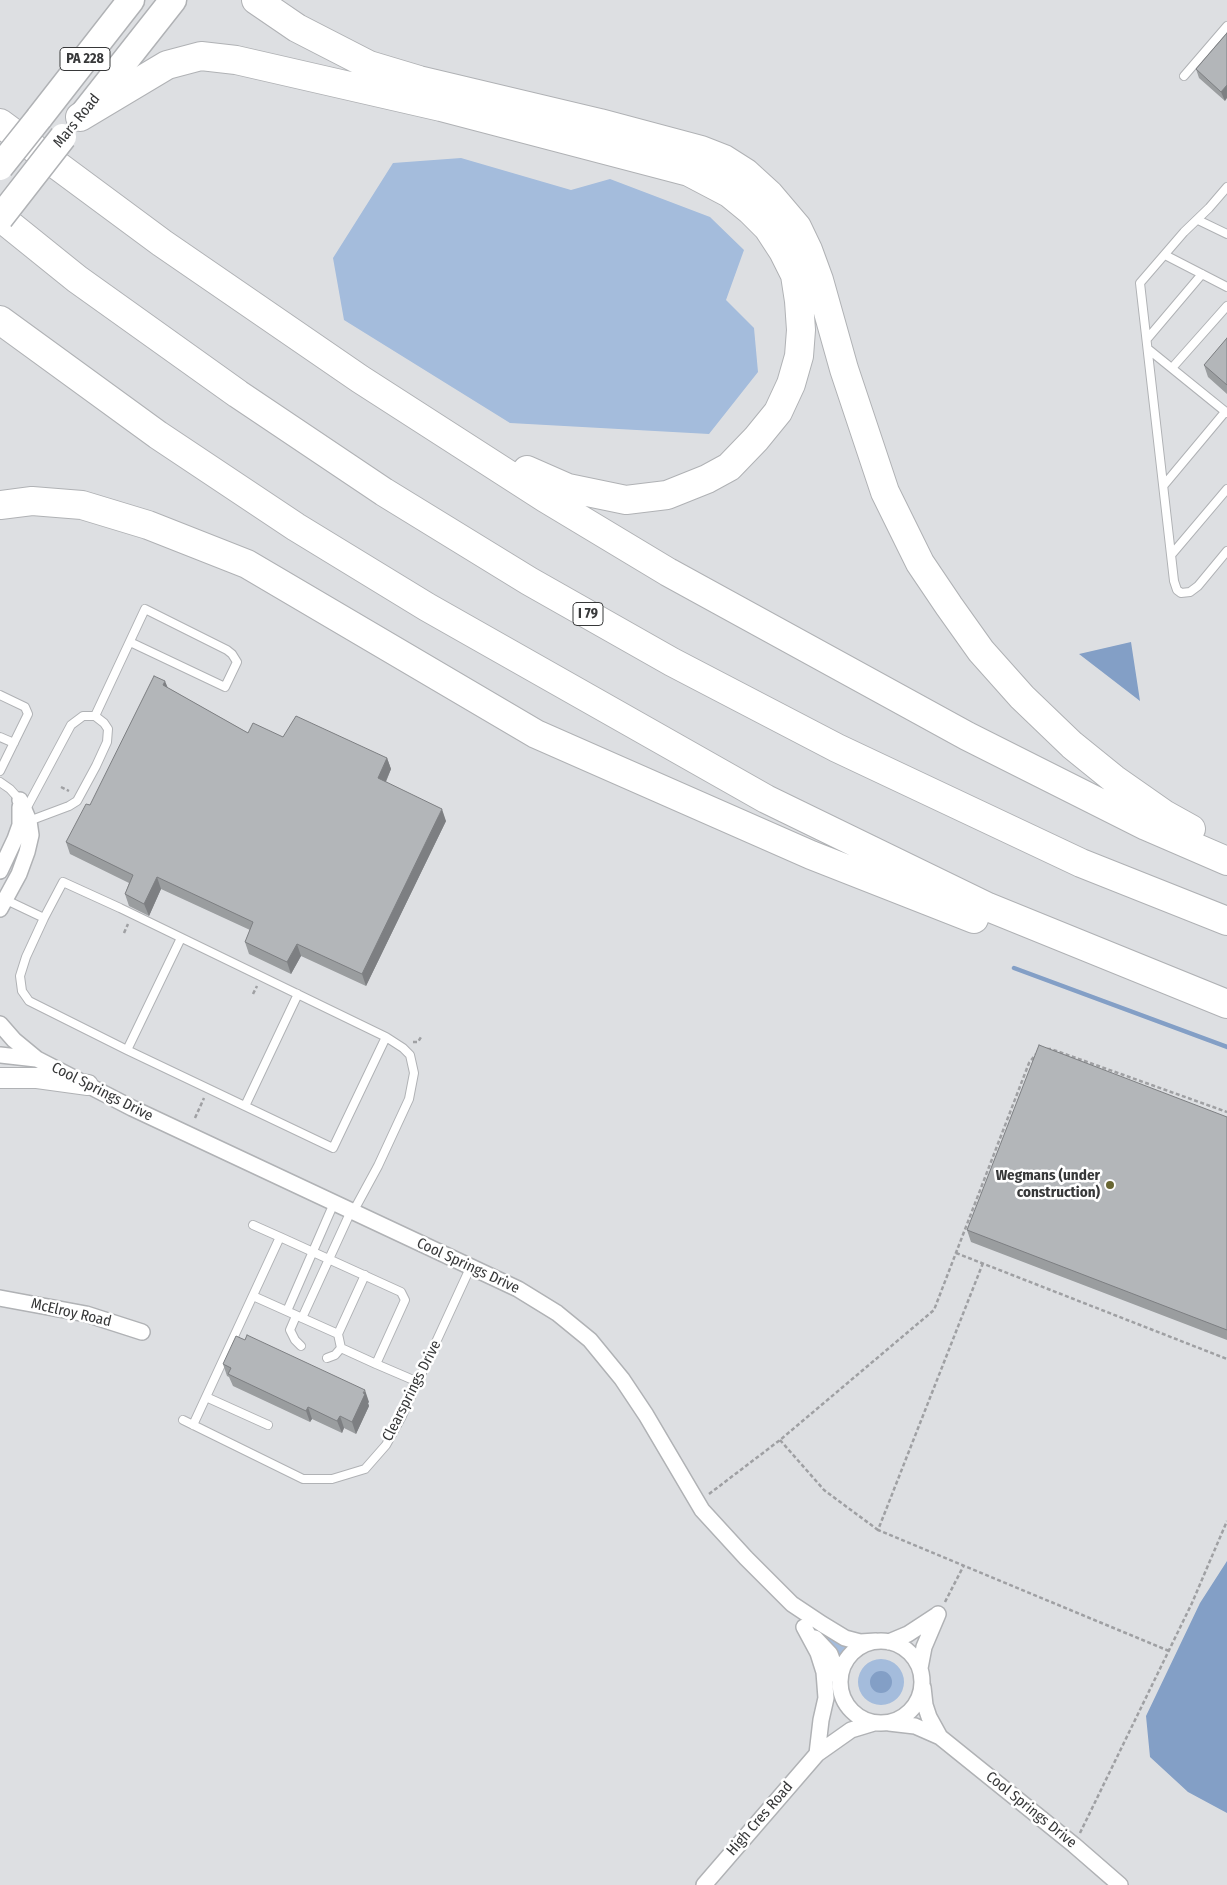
<!DOCTYPE html>
<style>
body{margin:0}
canvas{display:block;background:#dddfe2}
</style>
<canvas width="1227" height="1885"></canvas>
<script>
const ctx = document.querySelector('canvas').getContext('2d');
ctx.lineJoin = 'round';
function fill(path, color) { ctx.fillStyle = color; ctx.fill(path, 'evenodd'); }
const shape = rows => new Path2D(rows.map(r => 'M' + r).join(''));
function stroke(path, color, width, dash) { ctx.strokeStyle = color; ctx.lineWidth = width; ctx.lineCap = dash ? 'butt' : 'round'; ctx.setLineDash(dash || []); ctx.stroke(path); }
function label(font, color, halo, rows, align = 'center') {
  ctx.font = font + ' "Fira Sans Condensed",sans-serif'; ctx.lineWidth = 5; ctx.setLineDash([]); ctx.textBaseline = 'middle'; ctx.strokeStyle = halo; ctx.fillStyle = color; for (const [text, x, y, turn = 0] of rows) {
    ctx.save(); ctx.translate(x, y); ctx.rotate((+turn || 0) * Math.PI / 180); ctx.textAlign = isNaN(turn) ? turn : align; if (halo) ctx.strokeText(text, 0, 0); ctx.fillText(text, 0, 0); ctx.restore();
  }
}
fill(shape([
 [461,158,571,190,610,179,710,217,744,250,726,300,754,328,758,372,709,434,510,423,344,320,333,258,393,163],
 [803,1616,853,1644,849,1647,838,1661,808,1625],
 '858 1682a23 23 0 1 1 46 0a23 23 0 1 1-46 0Z'
]), '#a4bcdc');
fill(shape([
 [1131,642,1140,701,1079,654],
 [1227,1561,1227,1813,1188,1792,1150,1757,1146,1716,1200,1603],
 '870 1682a11 11 0 1 1 22 0a11 11 0 1 1-22 0Z'
]), '#839fc6');
stroke(shape([
 [1014,968,1227,1047]
]), '#839fc6', 4.5);
const service = shape([
 [1184,76,1227,26],
 [1227,187,1209,208,1184,232,1140,283,1174,581,1177,590,1181,593,1190,592,1198,586,1227,551],
 [1198,220,1227,234],
 [1165,255,1227,287],
 [1147,339,1202,274],
 [1148,349,1227,413],
 [1172,368,1227,306],
 [1164,485,1225,412],
 [1172,554,1227,489],
 [0,695,25,707,28,714,0,771],
 [95,716,145,609,227,650,232,654,237,662,225,687,130,642],
 [0,737,14,743],
 [0,782,10,789,20,800],
 [25,811,71,725,83,716,95,716,104,723,108,729,107,742,96,766,77,801,69,806,29,821],
 [4,899,44,918,26,957,20,976,22,991,29,1001,127,1050,333,1148,386,1037],
 [44,918,63,882,120,908,386,1037,403,1048,410,1055,414,1073,409,1099,378,1166,353,1212],
 [127,1050,181,938],
 [245,1106,298,994],
 [253,1225,280,1237],
 [253,1296,338,1334,341,1348,376,1364],
 [287,1311,334,1203],
 [296,1316,290,1330,295,1340,301,1346],
 [302,1318,351,1211],
 [338,1334,365,1275],
 [327,1358,335,1355,341,1348],
 [206,1397,268,1425],
 [183,1420,303,1479,332,1479,365,1469,386,1445,402,1416,471,1266],
 [193,1425,280,1237,401,1292,405,1300,376,1364,418,1382]
]);
const minor = shape([
 [0,871,15,839,20,825,20,807],
 [0,909,19,874,27,852,31,835,29,821,20,800],
 [0,1024,14,1040,37,1059,132,1108,518,1289,557,1313,590,1340,622,1379,646,1415,702,1510,746,1558,792,1604,822,1624,845,1638,860,1642,876,1641],
 [0,1055,36,1059],
 [0,1298,86,1314,142,1332],
 [804,1627,818,1653,824,1672,826,1698,821,1720,817,1754],
 [815,1638,830,1654,839,1678],
 '840 1682a41 41 0 1 1 82 0a41 41 0 1 1-82 0Z',
 [889,1642,908,1634,937,1615],
 [920,1668,924,1647,938,1614],
 [923,1687,925,1705,929,1717,940,1737],
 [889,1723,915,1726,940,1737,1074,1845,1120,1885],
 [704,1885,817,1754,851,1730,874,1723]
]);
const tertiary = shape([
 [0,1078,37,1078,88,1085]
]);
const trunk = shape([
 [84,113,173,0],
 [39,118,131,0]
]);
const motorway = shape([
 [256,0,297,28,369,65,419,80,600,123,701,150,724,159,746,173,769,194,797,227,808,250,819,280,844,369,885,492,920,563,949,606,981,651,1022,697,1072,745,1114,779,1164,814,1191,829],
 [80,117,167,65,201,56,236,60,441,107,689,172,729,193,751,211,768,228,783,251,795,275,799,301,801,330,799,356,791,384,778,412,756,439,729,467,707,479,667,495,626,500,568,488,527,470],
 [0,123,162,243,360,379,545,498,668,572,967,736,1146,826,1227,861],
 [0,217,77,279,238,394,384,492,529,581,672,662,837,748,1081,863,1227,921],
 [0,320,158,435,296,527,427,607,766,799,988,907,1227,1004],
 [0,505,32,501,82,505,148,525,247,564,536,734,811,855,974,919]
]);
stroke(service, '#b0b2b5', 10);
stroke(minor, '#b0b2b5', 18);
stroke(tertiary, '#b0b2b5', 22);
stroke(trunk, '#b0b2b5', 29);
stroke(motorway, '#b0b2b5', 30);
stroke(shape([
 [61,787,69,791],
 [124,933,128,924],
 [253,994,257,986],
 [413,1042,418,1042,421,1037],
 [1047,1049,1051,1049,1227,1112],
 [195,1118,204,1098],
 [956,1253,1227,1359],
 [983,1263,878,1530,1169,1651],
 [780,1440,824,1490,878,1530],
 [709,1494,780,1440,934,1310,1029,1063,1036,1054],
 [945,1602,964,1565],
 [1080,1833,1192,1603,1227,1521]
]), '#9fa0a3', 2.5, [4, 2.5]);
stroke(service, '#fff', 8);
stroke(minor, '#fff', 15);
stroke(tertiary, '#fff', 20);
stroke(trunk, '#fff', 26);
stroke(motorway, '#fff', 28);
const trunkBridge = shape([
 [0,167,39,118],
 [0,218,63,137]
]);
stroke(trunkBridge, '#b0b2b5', 29, []);
stroke(trunkBridge, '#fff', 26);
fill(shape([
 [1227,33,1225,101,1199,78,1196,69],
 [1227,338,1227,394,1208,377,1204,365],
 [168,688,248,733,283,737,387,758,391,769,386,782,446,821,366,986,301,956,291,974,249,954,245,942,250,930,161,889,149,916,129,906,125,894,129,883,70,854,66,842,90,805],
 [1227,1117,1227,1340,971,1242,967,1230],
 [223,1364,369,1402,368,1403,369,1406,356,1434,344,1428,342,1433,312,1419,310,1422,233,1386,229,1377,227,1376]
]), '#9a9d9f');
fill(shape([
 [1227,85,1227,98,1225,101,1221,92],
 [165,681,170,693,163,685],
 [387,758,391,769,382,790,378,778],
 [442,809,446,821,366,986,362,974],
 [157,877,161,889,149,916,144,904],
 [297,944,301,956,291,974,287,962],
 [365,1390,369,1402,368,1403,369,1406,356,1434,352,1422],
 [308,1407,312,1419,310,1422,306,1411],
 [340,1416,344,1428,342,1433,337,1421]
]), '#7d7f82');
const building = shape([
 [1227,33,1227,85,1221,92,1196,69,1227,33],
 [1227,338,1227,385,1204,365,1227,338],
 [154,676,165,681,163,685,248,733,253,723,283,737,296,716,387,758,378,778,442,809,362,974,297,944,287,962,245,942,253,922,157,877,144,904,125,894,133,875,66,842,86,804,90,805,154,676],
 [1039,1045,1227,1117,1227,1330,967,1230,1039,1045],
 [247,1335,365,1390,363,1393,365,1394,352,1422,340,1416,337,1421,308,1407,306,1411,228,1374,231,1368,223,1364,236,1336,245,1340,247,1335]
]);
fill(building, '#b3b6b9');
stroke(building, '#7d7f82', 1);
for (const [x, y, r, color] of [
 [1110,1185,5,"#686632"]
]) { const dot = new Path2D(); dot.arc(x, y, r, 0, 2 * Math.PI); ctx.fillStyle = color; ctx.fill(dot); stroke(dot, '#fff', 2); }
for (const [x, y, w] of [
 [85,59,50],
 [588,614,30]
]) { const box = new Path2D(); box.roundRect(x - w / 2, y - 11.5, w, 23, 4); ctx.fillStyle = '#fff'; ctx.fill(box); stroke(box, '#373839', 1); }
label('bold 14px', '#373839', null, [
 ["PA 228",85,59],
 ["I 79",588,614]
]);
label('15px', '#373839', '#fff', [
 ["Mars Road",77,121,-51],
 ["Cool Springs Drive",102,1092,27],
 ["Cool Springs Drive",468,1266,25],
 ["McElroy Road",71,1313,13],
 ["Clearsprings Drive",412,1391,-63],
 ["Cool Springs Drive",1031,1810,39],
 ["High Cres Road",760,1819,-49]
]);
label('bold 15px', '#373839', '#fff', [
 ["Wegmans (under",1100,1176],
 ["construction)",1100,1193]
], 'right');
</script>
